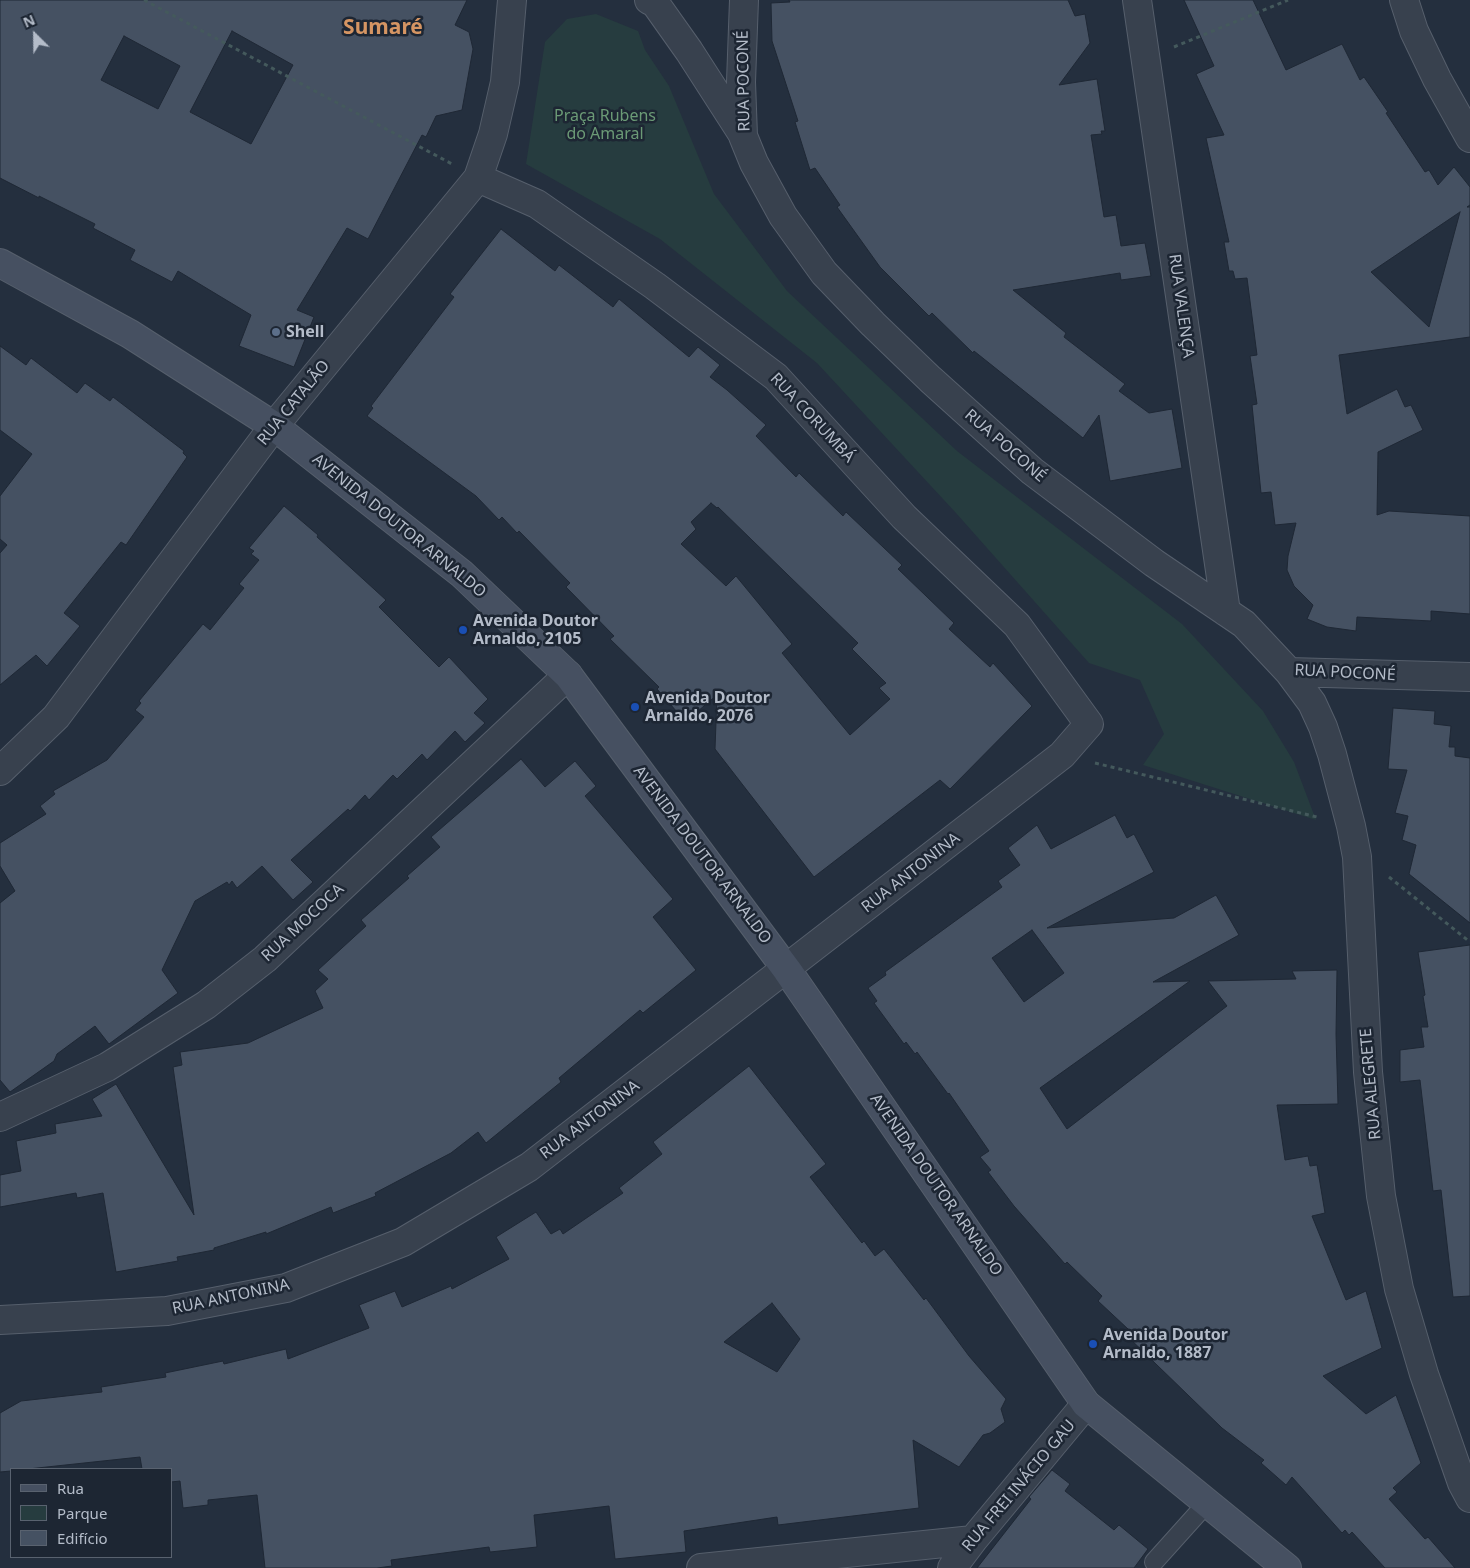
<!DOCTYPE html>
<meta charset="utf-8">
<style>
body{margin:0}
#map{position:relative;width:1470px;height:1568px;overflow:hidden;background:#242f3e;font-family:"Noto Sans",sans-serif}
canvas{display:block}
.legend{position:absolute;left:10px;top:1468px;width:162px;height:90px;box-sizing:border-box;background:#1d2633;border:1px solid #59626f;margin:0;padding:6px 9px;list-style:none;font-size:15px;color:#b4bcc9}
.legend li{display:flex;align-items:center;gap:10px;height:25px}
.legend b{width:25px;border:1px solid #59626f}
.north{position:absolute;left:10px;top:10px;width:50px;height:50px;-webkit-text-stroke:4px #1d2633;paint-order:stroke;rotate:337deg;font-size:14px;font-weight:700;line-height:20px;text-align:center;color:#b4bcc9}
.north::after{content:'';display:block;margin:auto;width:18px;height:22px;background:#b4bcc9;clip-path:polygon(50% 0,100% 100%,50% 72%,0 100%)}
</style>
<div id="map">
<canvas width="1470" height="1568"></canvas>
<ul class="legend">
<li><b style="height:6px;background:#465061"></b>Rua</li>
<li><b style="height:14px;background:#263c3f"></b>Parque</li>
<li><b style="height:14px;background:#455162"></b>Edifício</li>
</ul>
<div class="north">N</div>
</div>
<script>
const ctx = document.querySelector('canvas').getContext('2d');
ctx.lineJoin = 'round';
function fill(path, color) { ctx.fillStyle = color; ctx.fill(path, 'evenodd'); }
const shape = rows => new Path2D(rows.map(r => 'M' + r).join(''));
function stroke(path, color, width, dash) { ctx.strokeStyle = color; ctx.lineWidth = width; ctx.lineCap = dash ? 'butt' : 'round'; ctx.setLineDash(dash || []); ctx.stroke(path); }
function label(font, color, halo, rows, align = 'center') {
  ctx.font = font + ' "Noto Sans",sans-serif'; ctx.lineWidth = 5; ctx.setLineDash([]); ctx.textBaseline = 'middle'; ctx.strokeStyle = halo; ctx.fillStyle = color; for (const [text, x, y, turn = 0] of rows) {
    ctx.save(); ctx.translate(x, y); ctx.rotate((+turn || 0) * Math.PI / 180); ctx.textAlign = isNaN(turn) ? turn : align; if (halo) ctx.strokeText(text, 0, 0); ctx.fillText(text, 0, 0); ctx.restore();
  }
}
fill(shape([
 [596,14,638,31,645,50,669,86,714,194,787,291,957,451,1182,624,1263,711,1294,762,1316,820,1143,765,1164,734,1140,680,1089,663,956,513,817,363,660,239,526,164,545,42,567,19]
]), '#263c3f');
const building = shape([
 [0,0,467,0,455,25,469,32,473,49,462,110,436,116,426,137,422,135,368,239,347,228,297,310,314,317,294,367,239,346,251,315,178,271,172,282,130,260,135,250,93,228,95,224,39,196,39,198,0,178,0,0],
 [232,31,293,65,251,144,190,112,232,31],
 [124,36,180,66,158,109,101,80,124,36],
 [789,0,1068,0,1075,16,1085,14,1090,43,1059,85,1097,79,1105,131,1101,131,1102,134,1091,135,1104,217,1116,215,1121,246,1145,243,1151,276,1121,280,1120,273,1013,290,1066,333,1064,337,1125,384,1119,391,1149,413,1172,409,1182,468,1110,481,1099,415,1083,438,974,351,973,353,932,313,929,316,880,267,837,207,840,205,815,168,810,170,795,122,798,121,772,41,771,3,790,2,789,0],
 [1184,0,1253,0,1286,70,1342,44,1360,80,1364,77,1388,112,1386,113,1425,172,1429,170,1438,185,1454,167,1470,187,1470,205,1467,207,1470,207,1470,337,1339,355,1347,414,1397,389,1405,407,1411,405,1423,430,1378,452,1377,515,1389,511,1470,516,1470,614,1431,611,1431,621,1357,617,1356,631,1327,627,1307,619,1313,605,1294,586,1287,570,1288,556,1296,523,1275,525,1271,492,1261,493,1252,405,1257,404,1250,356,1257,355,1247,278,1235,279,1233,271,1229,271,1224,242,1229,242,1206,138,1224,135,1196,74,1214,66,1184,0],
 [1460,212,1429,327,1371,272,1460,212],
 [501,229,555,271,559,265,613,307,619,299,689,357,698,347,720,365,710,377,727,390,766,425,756,436,796,477,799,473,843,516,846,512,902,565,898,569,954,623,949,629,990,667,993,663,1032,706,950,789,940,780,814,877,715,749,717,695,691,717,690,716,684,720,657,689,659,687,610,639,614,636,566,587,570,583,519,531,517,533,502,517,499,520,476,496,367,416,373,408,371,406,454,297,450,294,501,229],
 [711,503,717,508,718,507,858,643,852,649,886,683,879,688,890,699,850,735,782,653,792,644,736,576,726,586,681,544,696,529,691,522,711,503],
 [0,346,26,365,31,358,77,393,85,383,110,401,113,397,184,451,183,453,187,457,126,545,121,542,64,613,80,626,47,666,36,655,0,685,0,553,7,545,0,539,0,496,32,454,0,430,0,346],
 [284,506,318,535,317,537,386,600,379,607,439,667,449,657,488,699,474,713,485,723,465,742,455,731,427,760,422,754,397,779,393,775,369,800,365,795,350,811,348,809,291,860,313,882,293,900,262,866,237,888,232,881,229,885,227,882,195,901,162,970,178,993,109,1044,95,1026,57,1054,54,1061,10,1092,0,1080,0,903,15,891,0,866,0,843,46,814,40,806,55,794,53,791,107,760,144,717,135,710,141,703,139,701,203,624,210,630,244,588,239,584,259,560,251,554,254,551,249,548,284,506],
 [1393,708,1435,711,1434,724,1451,726,1449,747,1455,747,1455,756,1470,758,1470,923,1409,874,1416,845,1402,840,1408,816,1395,813,1407,770,1388,769,1393,708],
 [521,759,545,787,575,761,596,786,585,796,673,899,653,917,696,970,643,1013,640,1010,559,1078,561,1082,486,1143,478,1132,451,1153,375,1193,376,1196,333,1213,331,1207,266,1234,266,1232,214,1248,214,1250,177,1257,178,1261,116,1272,103,1193,77,1198,76,1193,0,1207,0,1175,21,1171,16,1141,56,1133,55,1124,102,1116,92,1099,116,1084,194,1215,173,1067,182,1065,180,1052,248,1043,323,1008,315,991,328,979,318,970,366,926,361,920,409,878,407,876,440,847,431,837,521,759],
 [1115,815,1127,838,1134,834,1154,872,1047,928,1174,918,1216,895,1239,935,1153,982,1190,981,1040,1088,1067,1129,1227,1006,1208,981,1296,979,1292,971,1337,970,1336,1034,1338,1104,1277,1105,1285,1160,1308,1156,1310,1166,1317,1165,1325,1213,1312,1216,1346,1300,1366,1291,1382,1348,1323,1376,1366,1414,1396,1395,1421,1463,1393,1488,1397,1492,1389,1499,1425,1539,1428,1537,1455,1568,1385,1568,1352,1532,1349,1535,1345,1530,1342,1533,1292,1477,1286,1485,1261,1463,1264,1460,1222,1428,1124,1333,1128,1329,1098,1301,1102,1296,1067,1262,1065,1264,1014,1206,988,1172,991,1170,980,1157,989,1151,949,1093,948,1094,917,1052,915,1054,906,1042,904,1044,874,1003,877,1001,868,988,886,975,885,972,1002,887,998,881,1020,865,1008,848,1037,825,1051,849,1115,815],
 [1032,930,1064,973,1024,1002,992,958,1032,930],
 [1470,945,1470,1296,1453,1297,1441,1190,1433,1191,1420,1080,1400,1082,1400,1050,1424,1047,1421,1027,1428,1027,1423,996,1425,995,1418,952,1470,945],
 [749,1066,826,1164,810,1177,862,1243,864,1241,875,1256,884,1249,924,1300,926,1298,969,1356,1006,1399,1001,1409,1005,1422,990,1433,983,1435,959,1467,913,1440,919,1508,778,1525,777,1517,684,1531,686,1552,615,1559,609,1506,534,1515,537,1547,490,1552,489,1547,391,1560,392,1566,377,1568,265,1568,257,1495,208,1500,208,1505,183,1508,180,1481,171,1482,171,1469,142,1469,140,1457,28,1469,11,1469,11,1471,0,1472,0,1413,21,1401,102,1392,101,1387,166,1377,165,1373,223,1361,224,1364,286,1349,288,1359,369,1328,359,1305,395,1291,402,1307,451,1286,452,1289,509,1259,496,1237,536,1212,551,1234,560,1229,563,1234,623,1193,619,1188,662,1154,653,1142,749,1066],
 [772,1303,800,1339,777,1372,724,1342,772,1303],
 [1052,1470,1070,1484,1065,1491,1114,1530,1119,1525,1148,1549,1134,1568,977,1568,1031,1499,1029,1497,1052,1470]
]);
fill(building, '#455162');
stroke(building, '#1f2835', 1);
const lane = shape([
 [1154,1562,1207,1503]
]);
const street = shape([
 [649,0,655,3,689,51,743,135],
 [744,0,741,82,743,136,754,163,783,216,824,273,873,324,930,379,1032,471,1154,563,1244,624,1289,672,1470,677],
 [1137,0,1226,612],
 [1404,0,1414,31,1437,79,1470,138],
 [1289,672,1312,703,1323,727,1332,754,1351,826,1357,857,1368,1072,1381,1196,1399,1289,1424,1374,1462,1483,1470,1498],
 [0,771,56,717,274,426,478,178,493,134,505,82,512,0],
 [0,1117,107,1067,206,1005,265,959,568,675],
 [0,1320,167,1311,286,1288,403,1242,529,1167,1062,755,1089,724,1017,625,904,517,776,377,655,286,537,204,478,178],
 [701,1568,973,1540],
 [952,1568,973,1540,1086,1404]
]);
const secondary = shape([
 [0,263,130,334,274,426,462,574,568,675,787,970,1086,1404,1287,1568]
]);
stroke(lane, '#565f6c', 20);
stroke(street, '#565f6c', 30);
stroke(secondary, '#565f6c', 30);
stroke(shape([
 [144,0,452,164],
 [1174,47,1288,0],
 [1095,763,1317,817],
 [1389,877,1470,942]
]), '#44595c', 3, [4, 4]);
stroke(lane, '#38414e', 18);
stroke(street, '#38414e', 28);
stroke(secondary, '#465061', 28);
for (const [x, y, r, color] of [
 [276,332,5,"#5c6f8a"],
 [463,630,5,"#1a4fb4"],
 [635,707,5,"#1a4fb4"],
 [1093,1344,5,"#1a4fb4"]
]) { const dot = new Path2D(); dot.arc(x, y, r, 0, 2 * Math.PI); ctx.fillStyle = color; ctx.fill(dot); stroke(dot, '#1d2633', 2); }
label('16px', '#b4bcc9', '#1d2633', [
 ["RUA POCONÉ",744,81,-91],
 ["RUA VALENÇA",1181,306,82],
 ["RUA CATALÃO",294,403,-51],
 ["RUA CORUMBÁ",812,418,47],
 ["RUA POCONÉ",1005,446,41],
 ["AVENIDA DOUTOR ARNALDO",399,526,39],
 ["RUA POCONÉ",1345,673,3],
 ["AVENIDA DOUTOR ARNALDO",702,855,53],
 ["RUA ANTONINA",911,873,-38],
 ["RUA MOCOCA",303,923,-43],
 ["RUA ALEGRETE",1371,1084,-95],
 ["RUA ANTONINA",590,1120,-37],
 ["AVENIDA DOUTOR ARNALDO",936,1185,55],
 ["RUA ANTONINA",231,1297,-12],
 ["RUA FREI INÁCIO GAU",1019,1486,-50]
]);
label('16px', '#6b9a76', '#1d2633', [
 ["Praça Rubens",605,116],
 ["do Amaral",605,134]
]);
label('bold 16px', '#b4bcc9', '#1d2633', [
 ["Shell",286,332],
 ["Avenida Doutor",473,621],
 ["Arnaldo, 2105",473,639],
 ["Avenida Doutor",645,698],
 ["Arnaldo, 2076",645,716],
 ["Avenida Doutor",1103,1335],
 ["Arnaldo, 1887",1103,1353]
], 'left');
label('bold 21px', '#d59563', '#1d2633', [
 ["Sumaré",383,28]
]);
</script>
